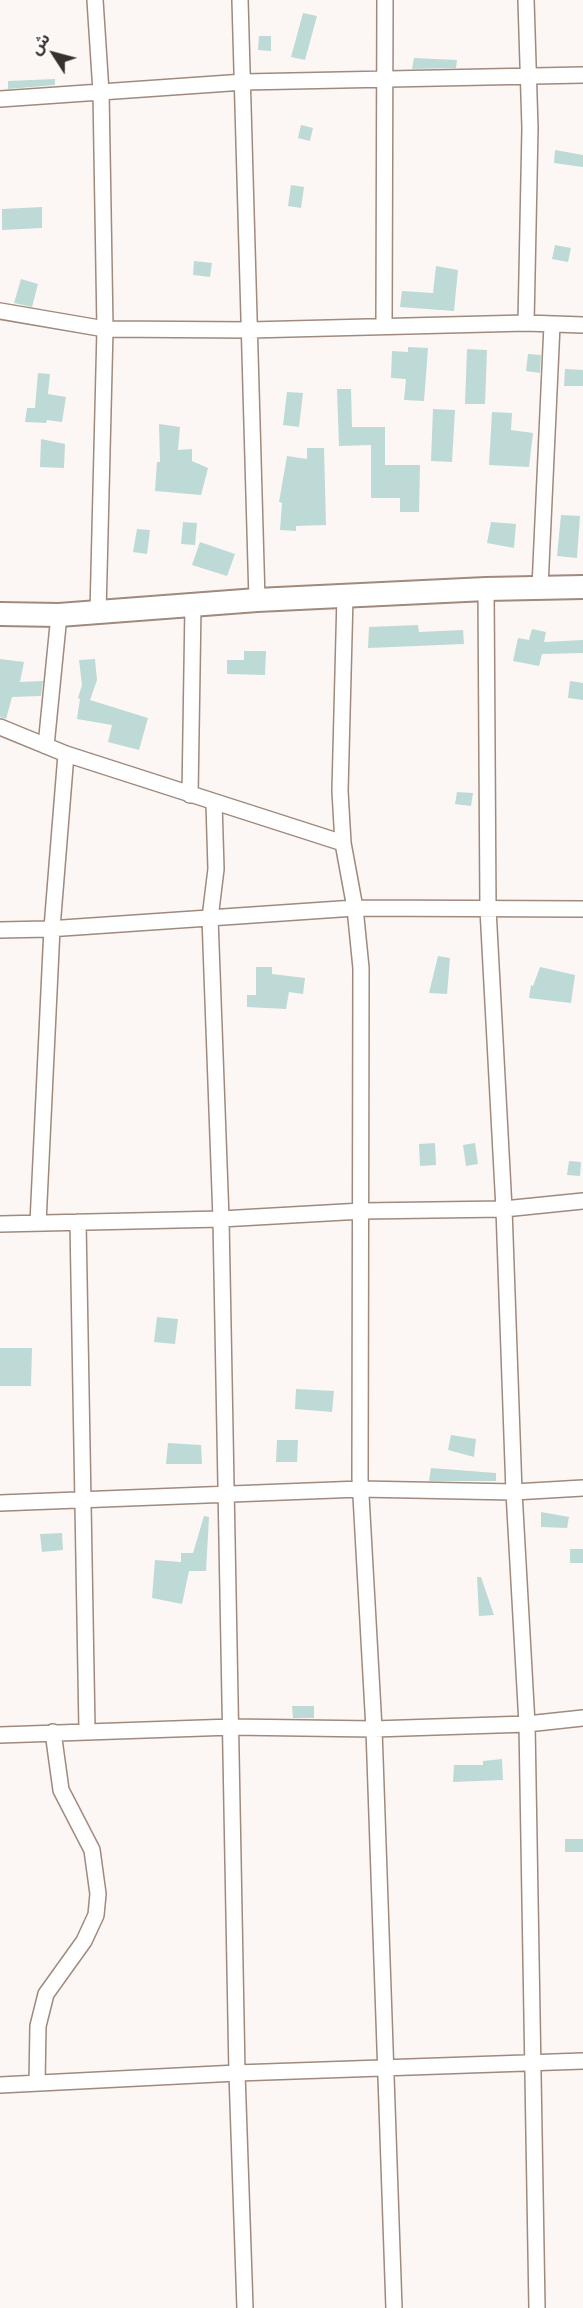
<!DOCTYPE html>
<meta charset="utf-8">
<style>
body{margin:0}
#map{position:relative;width:583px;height:2308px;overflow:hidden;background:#fcf7f4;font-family:"IBM Plex Sans","Noto Sans Arabic",sans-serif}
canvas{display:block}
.north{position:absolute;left:24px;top:24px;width:60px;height:60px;-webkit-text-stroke:4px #fff;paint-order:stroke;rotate:306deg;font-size:16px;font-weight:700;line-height:24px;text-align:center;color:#38302b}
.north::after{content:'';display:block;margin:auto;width:21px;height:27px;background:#38302b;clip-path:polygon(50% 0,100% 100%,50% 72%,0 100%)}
</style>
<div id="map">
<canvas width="583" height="2308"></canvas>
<div class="north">ش</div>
</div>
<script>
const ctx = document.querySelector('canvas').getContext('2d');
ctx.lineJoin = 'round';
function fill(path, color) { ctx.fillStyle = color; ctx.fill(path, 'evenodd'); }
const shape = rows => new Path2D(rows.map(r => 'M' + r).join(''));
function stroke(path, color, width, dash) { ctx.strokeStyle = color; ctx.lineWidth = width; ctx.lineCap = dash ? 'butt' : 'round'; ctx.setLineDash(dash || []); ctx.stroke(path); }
fill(shape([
 [303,13,317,16,305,60,291,57],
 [259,36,271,36,271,51,258,50],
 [414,58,457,60,456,68,412,69],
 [55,79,55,85,8,89,8,81],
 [301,125,313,128,310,141,298,138],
 [555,150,583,155,583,167,554,163],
 [291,185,304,187,301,208,288,206],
 [42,207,42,228,2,230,2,209],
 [555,245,571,248,568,262,552,259],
 [194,261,212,263,210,277,193,275],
 [436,266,458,270,454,311,400,307,402,291,433,293],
 [21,279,38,284,32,307,14,303],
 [408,347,428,348,424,401,404,400,406,379,391,378,392,351,408,352],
 [467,349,487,350,485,404,465,404],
 [528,354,541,355,540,373,526,371],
 [565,369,583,370,583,386,564,386],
 [38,373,50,374,48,394,66,397,62,422,47,420,46,423,25,422,27,408,35,408],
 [337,389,351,389,352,427,385,427,385,465,420,465,419,512,400,512,400,498,371,498,371,445,339,446],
 [287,392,303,393,299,427,283,425],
 [433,409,455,410,452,462,431,461],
 [492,412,512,413,511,430,533,433,529,467,489,465],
 [159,424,180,427,178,450,192,449,192,461,208,468,201,495,155,491,157,462,160,462],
 [41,439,65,444,64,468,40,467],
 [307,448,324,448,326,525,296,526,296,531,280,530,282,503,279,502,287,456,307,459],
 [561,515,580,516,577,558,557,556],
 [183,522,197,523,195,545,181,544],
 [491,522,516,524,514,548,487,543],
 [137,529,150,530,147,554,133,552],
 [200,542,235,554,227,576,192,565],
 [418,625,419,632,463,630,464,644,368,648,369,627],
 [532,629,546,632,544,642,583,640,583,653,542,654,539,666,513,661,518,638,529,640],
 [244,651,266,651,265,675,227,674,227,660,244,660],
 [0,659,24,662,20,682,43,681,41,696,12,697,6,719,0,717],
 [95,659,97,680,90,700,148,718,139,750,108,742,112,725,77,719,80,699,78,698,82,685,79,660],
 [570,681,583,683,583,700,568,698],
 [457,792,473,793,471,806,455,804],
 [438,956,450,958,447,994,429,993],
 [256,967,272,967,272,974,305,978,303,994,289,992,286,1009,247,1007,247,995,256,995],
 [540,967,575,975,571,1003,529,998,531,985,533,986],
 [435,1143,436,1165,420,1166,419,1144],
 [475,1143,478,1164,466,1166,463,1145],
 [569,1161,581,1162,580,1176,567,1175],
 [157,1317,178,1319,175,1344,154,1342],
 [0,1348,32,1348,31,1386,0,1386],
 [296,1389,334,1391,332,1412,295,1409],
 [451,1435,476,1439,474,1457,448,1450],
 [277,1440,298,1440,297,1462,276,1462],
 [168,1443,201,1445,202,1464,166,1464],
 [431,1468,496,1473,496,1481,429,1481],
 [541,1512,569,1517,567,1528,541,1527],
 [204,1516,209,1517,206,1571,189,1571,182,1604,152,1598,155,1560,181,1562,181,1553,193,1553],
 [62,1533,63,1550,42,1552,40,1534],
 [570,1549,583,1549,583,1563,570,1563],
 [477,1577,481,1577,494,1615,479,1616],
 [292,1706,314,1706,314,1718,293,1718],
 [502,1759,503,1780,453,1782,454,1765,483,1765,483,1761],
 [565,1839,583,1839,583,1852,565,1852]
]), '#bddad6');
const street = shape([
 [95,0,101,92,105,329,98,613],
 [240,0,257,600],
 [526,0,530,128,526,323],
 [0,99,244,82,583,75],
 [0,311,105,329,250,330,526,323,583,325],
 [384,326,385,0],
 [540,587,552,325],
 [486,589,488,909,504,1209,514,1492,527,1724,537,2308],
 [345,596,340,791,343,843,355,908,361,968,360,1478,374,1729,394,2308],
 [0,727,66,754,343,843],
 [46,746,59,615],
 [190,795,193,606],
 [214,803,216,869,210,918,221,1219,237,2073,245,2308],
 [0,930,48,929,355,908,583,909],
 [78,1222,87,1730],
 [38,1223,52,928,66,754],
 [0,1224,221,1219,362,1211,504,1209,583,1201],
 [0,1503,360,1489,514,1492,583,1488],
 [0,1735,232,1727,374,1729,527,1724,583,1718],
 [37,2083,38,2026,46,1994,84,1941,96,1915,98,1894,92,1850,61,1790,53,1732],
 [0,2085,237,2073,583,2061]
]);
const secondary = shape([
 [0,614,59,615,257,600,486,589,583,587]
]);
stroke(street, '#9f8a7e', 18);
stroke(secondary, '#9f8a7e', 26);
stroke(street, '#fff', 15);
stroke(secondary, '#fff', 22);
</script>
